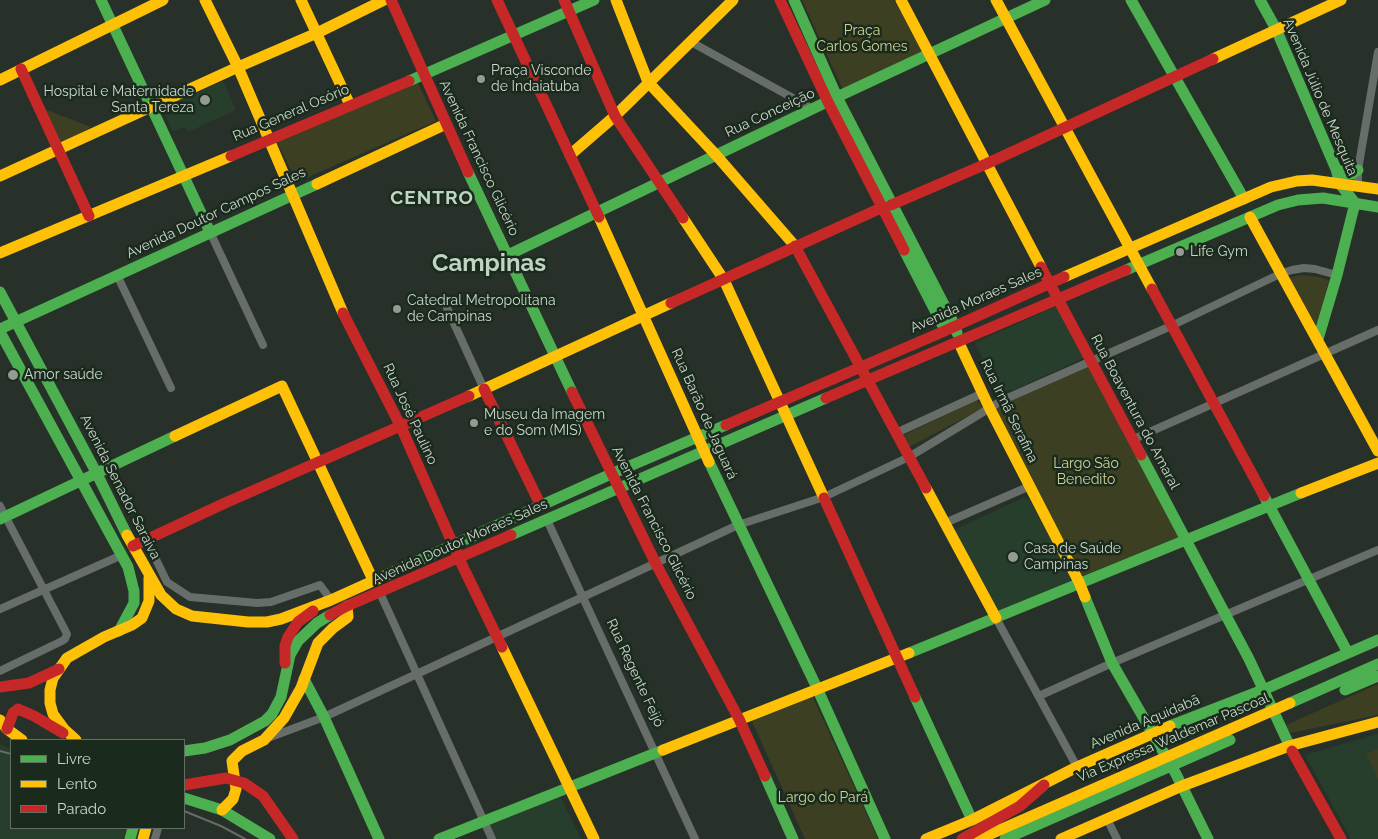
<!DOCTYPE html>
<meta charset="utf-8">
<style>
body{margin:0}
#map{position:relative;width:1378px;height:839px;overflow:hidden;background:#283129;font-family:Raleway,sans-serif}
canvas{display:block}
.legend{position:absolute;left:10px;top:739px;width:175px;height:90px;box-sizing:border-box;background:#1a2b1d;border:1px solid #616f63;margin:0;padding:6px 9px;list-style:none;font-size:15px;color:#cbd5cc}
.legend li{display:flex;align-items:center;gap:10px;height:25px}
.legend b{width:25px;border:1px solid #616f63}
</style>
<div id="map">
<canvas width="1378" height="839"></canvas>
<ul class="legend">
<li><b style="height:6px;background:#4caf50"></b>Livre</li>
<li><b style="height:6px;background:#ffc107"></b>Lento</li>
<li><b style="height:6px;background:#c62828"></b>Parado</li>
</ul>
</div>
<script>
const ctx = document.querySelector('canvas').getContext('2d');
ctx.lineJoin = 'round';
function fill(path, color) { ctx.fillStyle = color; ctx.fill(path, 'evenodd'); }
const shape = rows => new Path2D(rows.map(r => 'M' + r).join(''));
function stroke(path, color, width, dash) { ctx.strokeStyle = color; ctx.lineWidth = width; ctx.lineCap = dash ? 'butt' : 'round'; ctx.setLineDash(dash || []); ctx.stroke(path); }
function label(font, color, halo, rows, align = 'center') {
  ctx.font = font + ' Raleway,sans-serif'; ctx.lineWidth = 5; ctx.setLineDash([]); ctx.textBaseline = 'middle'; ctx.strokeStyle = halo; ctx.fillStyle = color; for (const [text, x, y, turn = 0] of rows) {
    ctx.save(); ctx.translate(x, y); ctx.rotate((+turn || 0) * Math.PI / 180); ctx.textAlign = isNaN(turn) ? turn : align; if (halo) ctx.strokeText(text, 0, 0); ctx.fillText(text, 0, 0); ctx.restore();
  }
}
fill(shape([
 [223,81,236,110,188,132,185,127,173,132,162,108],
 [1059,305,1085,357,1014,390,1004,390,1000,388,996,384,975,343],
 [1023,498,1028,498,1074,582,997,615,954,530],
 [1378,734,1378,839,1351,839,1305,755],
 [0,744,11,749,11,828,127,828,123,839,0,839],
 [559,794,581,839,495,839,487,822]
]), '#283e2c');
fill(shape([
 [802,0,894,0,923,52,843,90],
 [418,83,436,121,297,182,277,142],
 [44,109,91,127,60,145],
 [1301,275,1319,277,1329,280,1317,327,1289,278],
 [1090,366,1179,537,1082,576,994,408],
 [977,400,983,408,909,447,902,436],
 [1378,684,1378,715,1290,733,1286,725],
 [812,695,878,839,805,839,751,719],
 [1378,749,1378,779,1366,754]
]), '#3c3f22');
stroke(shape([
 [691,42,813,109],
 [1358,185,1358,170,1378,52],
 [210,232,263,345],
 [117,275,171,388],
 [447,308,484,389],
 [896,433,983,393],
 [1134,439,1378,330],
 [0,506,67,634,65,639,62,641,0,671],
 [547,520,695,839],
 [945,523,1030,486],
 [146,539,167,582,190,597,257,603,271,602,320,585,331,600],
 [380,593,492,839],
 [0,609,122,555],
 [996,618,1077,767],
 [1039,696,1112,663,1378,550],
 [268,738,324,717,738,525,824,497,909,457,1003,400,1171,326,1282,273,1292,270,1304,268,1315,269,1337,275],
 [1107,819,1117,839],
 [155,839,158,828]
]), '#676d68', 8);
stroke(shape([
 [101,0,210,232],
 [794,0,837,97,955,326,957,333],
 [1131,0,1244,199],
 [1260,0,1276,29,1336,169,1340,184,1355,203,1337,275,1318,339],
 [409,81,594,0],
 [837,97,1045,0],
 [1336,169,1346,174,1352,174,1358,170],
 [468,172,572,392],
 [904,250,945,330],
 [508,255,835,98],
 [1126,270,1278,205,1298,200,1323,198,1378,207],
 [0,292,97,474,127,535],
 [0,329,317,184],
 [0,332,128,567,134,591,134,603,119,631],
 [1141,455,1249,659,1292,751],
 [709,462,817,688,885,839],
 [1264,496,1348,653],
 [0,519,175,436],
 [511,535,826,398],
 [413,563,611,474,726,425],
 [1085,597,1112,663,1176,774,1208,839],
 [909,653,1301,493],
 [304,679,324,717,379,839],
 [1345,690,1378,676],
 [915,697,972,820],
 [1290,703,1378,664],
 [1170,726,1263,690,1378,640],
 [184,751,205,748,230,740,265,721,272,714,281,697,290,655,298,641,317,623,330,615],
 [765,776,793,839],
 [184,798,222,810,270,839],
 [130,839,133,828],
 [439,839,663,750],
 [1005,839,1230,740]
]), '#4caf50', 11);
stroke(shape([
 [205,0,238,67,343,313],
 [301,0,350,105],
 [616,0,648,82,716,155,795,246],
 [901,0,1041,267],
 [996,0,1152,289],
 [1213,59,1341,0],
 [0,80,163,0],
 [570,155,615,116,733,0],
 [0,176,238,67,317,33,384,0],
 [317,184,446,124],
 [599,217,709,462],
 [1250,217,1378,451],
 [683,218,724,280,824,498],
 [0,253,231,156],
 [1064,277,1271,187,1297,181,1312,180,1378,189],
 [959,343,989,407,1079,582,1085,597],
 [469,396,671,303],
 [175,436,282,386,373,580],
 [926,488,996,618],
 [1301,493,1378,463],
 [127,535,161,595,176,609,192,616,248,622,267,622,281,619,331,600,413,563],
 [502,647,594,839],
 [0,720,7,729,22,740],
 [76,740,64,729,53,714,50,703,50,690,53,678,67,658,104,637,132,625,142,618,149,601,149,578],
 [663,750,909,653],
 [222,810,233,799,236,789,232,761,242,751,264,740,284,718,301,688,318,643,333,628,348,617,347,606],
 [143,839,146,828],
 [926,839,972,820,1077,767,1170,726],
 [979,839,1290,703],
 [1061,839,1182,786,1289,746,1378,722]
]), '#ffc107', 11);
stroke(shape([
 [391,0,468,172],
 [497,0,599,217],
 [564,0,615,116,683,218],
 [780,0,828,102,904,250],
 [21,69,89,216],
 [231,156,409,81],
 [891,205,986,164,1213,59],
 [795,246,926,488],
 [1041,267,1141,455],
 [1152,289,1264,496],
 [671,303,881,208],
 [343,313,401,427,463,567,502,647],
 [484,389,541,506],
 [572,392,656,564,739,719,765,776],
 [826,398,1126,270],
 [726,425,940,333,1064,277],
 [824,498,915,697],
 [133,546,225,503,469,396],
 [330,615,347,606,511,535],
 [285,663,285,646,288,637,298,622,313,611],
 [0,687,29,683,59,669],
 [7,729,13,713,18,709,34,716,63,733],
 [1292,751,1341,839],
 [184,785,226,778,244,783,263,796,293,839],
 [962,839,1020,806,1044,785]
]), '#c62828', 11);
stroke(shape([
 [0,751,11,754],
 [184,811,221,826,245,839]
]), '#656c65', 2);
for (const [x, y, r, color] of [
 [481,79,5,"#929c93"],
 [205,100,6,"#929c93"],
 [1180,252,5,"#929c93"],
 [397,309,5,"#929c93"],
 [13,375,6,"#929c93"],
 [474,423,5,"#929c93"],
 [1013,557,6,"#929c93"]
]) { const dot = new Path2D(); dot.arc(x, y, r, 0, 2 * Math.PI); ctx.fillStyle = color; ctx.fill(dot); stroke(dot, '#1a2b1d', 2); }
label('14px', '#ced294', '#1a2b1d', [
 ["Praça",862,31],
 ["Carlos Gomes",862,47],
 ["Largo São",1086,464],
 ["Benedito",1086,480],
 ["Largo do Pará",823,798]
]);
label('14px', '#cbd5cc', '#1a2b1d', [
 ["Praça Visconde",491,71],
 ["de Indaiatuba",491,87],
 ["Hospital e Maternidade",194,92,"right"],
 ["Santa Tereza",194,108,"right"],
 ["Life Gym",1190,252],
 ["Catedral Metropolitana",407,301],
 ["de Campinas",407,317],
 ["Amor saúde",24,375],
 ["Museu da Imagem",484,415],
 ["e do Som (MIS)",484,431],
 ["Casa de Saúde",1024,549],
 ["Campinas",1024,565]
], 'left');
label('14px', '#cbd5cc', '#1a2b1d', [
 ["Avenida Júlio de Mesquita",1320,97,67],
 ["Rua General Osório",291,113,-23],
 ["Rua Conceição",770,113,-25],
 ["Avenida Francisco Glicério",479,158,65],
 ["Avenida Doutor Campos Sales",216,213,-25],
 ["Avenida Moraes Sales",976,300,-24],
 ["Rua Irmã Serafina",1009,411,64],
 ["Rua Boaventura do Amaral",1135,412,62],
 ["Rua José Paulino",410,414,65],
 ["Rua Barão de Jaguará",704,414,66],
 ["Avenida Senador Saraiva",120,487,63],
 ["Avenida Francisco Glicério",654,523,63],
 ["Avenida Doutor Moraes Sales",460,542,-24],
 ["Rua Regente Feijó",635,673,65],
 ["Avenida Aquidabã",1145,722,-23],
 ["Via Expressa Waldemar Pascoal",1173,738,-23]
]);
ctx.letterSpacing = '1px';
label('bold 19px', '#bfd5c2', '#1a2b1d', [
 ["CENTRO",432,198]
]);
ctx.letterSpacing = '0px';
label('bold 24px', '#bfd5c2', '#1a2b1d', [
 ["Campinas",489,264]
]);
</script>
